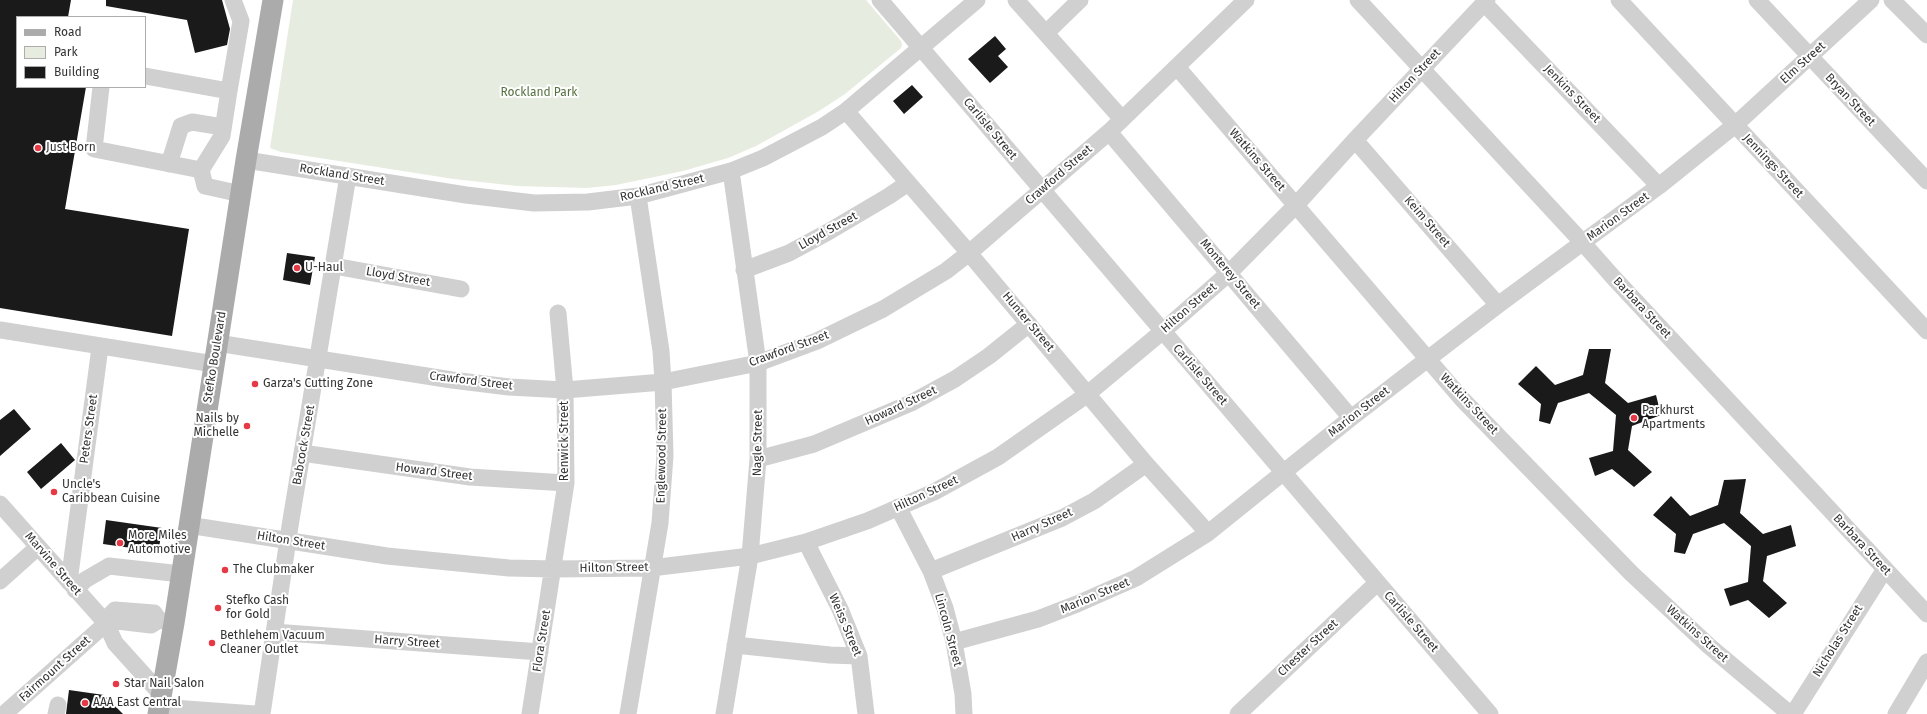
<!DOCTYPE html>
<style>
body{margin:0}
#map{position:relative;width:1927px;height:714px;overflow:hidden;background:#fff;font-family:"Fira Sans",sans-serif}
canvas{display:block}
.legend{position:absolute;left:16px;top:16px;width:130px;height:72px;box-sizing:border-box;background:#fff;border:1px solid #adadad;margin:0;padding:5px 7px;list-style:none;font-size:12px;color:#333}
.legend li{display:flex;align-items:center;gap:8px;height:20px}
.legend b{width:20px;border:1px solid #adadad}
</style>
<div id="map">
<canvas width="1927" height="714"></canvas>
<ul class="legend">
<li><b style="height:5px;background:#ababab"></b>Road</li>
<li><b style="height:11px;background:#e6ecdf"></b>Park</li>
<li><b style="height:11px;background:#1a1a1a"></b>Building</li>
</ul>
</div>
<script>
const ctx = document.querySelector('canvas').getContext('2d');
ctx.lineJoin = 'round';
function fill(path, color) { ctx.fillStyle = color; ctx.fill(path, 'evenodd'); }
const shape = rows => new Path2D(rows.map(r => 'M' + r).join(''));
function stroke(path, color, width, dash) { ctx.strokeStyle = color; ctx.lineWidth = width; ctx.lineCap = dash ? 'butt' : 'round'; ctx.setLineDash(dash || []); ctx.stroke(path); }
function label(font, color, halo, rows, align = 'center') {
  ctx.font = font + ' "Fira Sans",sans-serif'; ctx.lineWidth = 4; ctx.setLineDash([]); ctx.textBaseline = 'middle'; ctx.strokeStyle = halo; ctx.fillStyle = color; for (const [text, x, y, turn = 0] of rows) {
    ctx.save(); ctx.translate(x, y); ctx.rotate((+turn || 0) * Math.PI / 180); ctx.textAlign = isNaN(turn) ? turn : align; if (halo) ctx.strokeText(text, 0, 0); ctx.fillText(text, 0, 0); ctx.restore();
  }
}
fill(shape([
 [293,0,866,0,901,41,902,45,901,48,845,94,819,111,756,146,728,158,683,171,616,185,587,188,517,186,454,179,281,152,270,148]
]), '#e6ecdf');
fill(shape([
 [0,0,71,0,68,17,17,17,17,87,86,87,65,209,189,229,172,336,0,308],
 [106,0,222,0,230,29,227,45,195,53,187,20,106,6],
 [995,36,1006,49,998,56,1008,67,990,83,968,59],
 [912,85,923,97,904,114,893,101],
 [287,253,315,257,310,285,283,280],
 [1589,349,1611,349,1605,383,1628,403,1656,395,1661,415,1632,426,1628,450,1652,472,1634,487,1612,469,1595,476,1589,458,1613,451,1616,415,1589,393,1558,403,1550,424,1539,421,1541,404,1518,384,1536,366,1555,385,1583,375],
 [14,409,31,429,0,456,0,420],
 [61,443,75,460,41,489,27,472],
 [1746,479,1740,513,1763,534,1791,525,1796,546,1767,556,1763,581,1787,603,1769,618,1748,600,1730,606,1724,589,1748,582,1751,546,1724,523,1693,534,1685,554,1674,552,1676,534,1653,515,1671,496,1690,516,1718,505,1724,480],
 [106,520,162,528,158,555,146,553,146,550,103,544],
 [69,690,104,695,123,714,66,714]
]), '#1a1a1a');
stroke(shape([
 [880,0,1490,714],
 [1016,0,1122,119],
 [1358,0,1583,243,1613,277,1927,614],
 [1619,0,1927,331],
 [1757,0,1927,181],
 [1892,0,1927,35],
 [1484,3,1659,186],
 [1046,33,1080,0],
 [1177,67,1462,399,1631,573,1709,646,1790,714],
 [145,76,229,91,241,21,233,0],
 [101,87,94,149,201,170,205,186,241,194],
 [846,111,969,253,1146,464,1208,533],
 [1109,132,1351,418],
 [1355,140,1498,305],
 [246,160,466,195,534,203,588,202,638,196,731,171,763,158,822,127,846,111,977,0],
 [169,164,181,126,192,122,223,127],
 [201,170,222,136,229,91],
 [334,266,461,289],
 [744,270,789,253,828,232,889,196,908,183],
 [0,330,214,364],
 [217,343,452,380,509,387,565,390,663,382,758,363,817,341,883,309,946,271,969,253,1109,132,1246,0],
 [302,453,470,477,566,483],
 [758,459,814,444,911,403,955,379,989,356,1029,324],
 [0,504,106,623,115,643,161,694],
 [898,507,931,571,945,608,954,642,963,694,964,714],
 [188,525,387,556,509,568,554,569,651,568,750,556,806,542,867,521,934,492,998,457,1085,396,1163,331,1229,273,1296,205,1355,140,1487,0],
 [806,542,840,609,859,656,866,714],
 [931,571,1062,518,1094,501,1146,464],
 [0,581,38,547],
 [69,582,100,347],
 [75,590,85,580,109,566,181,574],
 [117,621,151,625,159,620],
 [274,632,540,652],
 [954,642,1038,619,1077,604,1136,578,1208,533,1351,418,1498,305,1659,186,1735,125,1871,0],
 [735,645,830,655,859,656],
 [159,707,255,714],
 [4,714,110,620,111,614,115,610,154,613,159,620,174,623],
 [56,714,58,705],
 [262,714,290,526,348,176],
 [530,714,566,483,565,390,558,313],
 [628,714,660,523,665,456,663,382,661,351,638,196],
 [724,714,750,556,758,459,758,363,731,171],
 [1238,714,1377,583],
 [1793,714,1885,569],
 [1896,714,1927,662]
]), '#d0d0d0', 17);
stroke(shape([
 [158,714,174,623,246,160,273,0]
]), '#ababab', 21);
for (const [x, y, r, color] of [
 [38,148,4,"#e63946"],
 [297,268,4,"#e63946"],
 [255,384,4,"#e63946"],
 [1634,418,4,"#e63946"],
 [247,426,4,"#e63946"],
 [54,492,4,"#e63946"],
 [120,543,4,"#e63946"],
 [225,570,4,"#e63946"],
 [218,608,4,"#e63946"],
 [212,643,4,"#e63946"],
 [116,684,4,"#e63946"],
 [85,703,4,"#e63946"]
]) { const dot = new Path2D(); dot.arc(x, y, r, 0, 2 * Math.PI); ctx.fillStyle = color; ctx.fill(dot); stroke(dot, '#fff', 1.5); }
label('12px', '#333', '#fff', [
 ["Elm Street",1803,63,-42],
 ["Hilton Street",1415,76,-47],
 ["Jenkins Street",1572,94,46],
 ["Bryan Street",1850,100,47],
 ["Carlisle Street",990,129,50],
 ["Watkins Street",1257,160,49],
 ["Jennings Street",1773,166,47],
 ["Rockland Street",342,175,9],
 ["Crawford Street",1059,175,-41],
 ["Rockland Street",662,188,-13],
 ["Marion Street",1618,217,-36],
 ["Keim Street",1427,222,49],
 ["Lloyd Street",828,231,-29],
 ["Monterey Street",1230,274,50],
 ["Lloyd Street",398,277,10],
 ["Hilton Street",1189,308,-41],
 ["Barbara Street",1642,308,47],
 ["Hunter Street",1028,322,50],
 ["Crawford Street",789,349,-20],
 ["Stefko Boulevard",215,357,-81],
 ["Carlisle Street",1200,375,49],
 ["Crawford Street",471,381,7],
 ["Watkins Street",1469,404,47],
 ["Howard Street",901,406,-25],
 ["Marion Street",1359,412,-38],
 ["Peters Street",89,429,-82],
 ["Renwick Street",565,441,-90],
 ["Nagle Street",758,443,-89],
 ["Babcock Street",304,445,-80],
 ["Englewood Street",662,456,-89],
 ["Howard Street",434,472,7],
 ["Hilton Street",926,494,-25],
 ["Harry Street",1042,525,-24],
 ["Hilton Street",291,541,9],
 ["Barbara Street",1862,545,47],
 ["Marvine Street",53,564,49],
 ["Hilton Street",614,568,-1],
 ["Marion Street",1095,596,-23],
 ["Carlisle Street",1411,622,49],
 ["Weiss Street",845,625,67],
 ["Lincoln Street",948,630,75],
 ["Watkins Street",1697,634,42],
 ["Flora Street",542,641,-81],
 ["Nicholas Street",1838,641,-58],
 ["Harry Street",407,642,4],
 ["Chester Street",1308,648,-43],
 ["Fairmount Street",55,669,-42]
]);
label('12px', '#56703f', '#fff', [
 ["Rockland Park",539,93]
]);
label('12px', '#333', '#fff', [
 ["Just Born",46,148],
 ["U-Haul",305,268],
 ["Garza's Cutting Zone",263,384],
 ["Parkhurst",1642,411],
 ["Apartments",1642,425],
 ["Nails by",239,419,"right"],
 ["Michelle",239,433,"right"],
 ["Uncle's",62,485],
 ["Caribbean Cuisine",62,499],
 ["More Miles",128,536],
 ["Automotive",128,550],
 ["The Clubmaker",233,570],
 ["Stefko Cash",226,601],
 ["for Gold",226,615],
 ["Bethlehem Vacuum",220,636],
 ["Cleaner Outlet",220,650],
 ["Star Nail Salon",124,684],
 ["AAA East Central",93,703]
], 'left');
</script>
